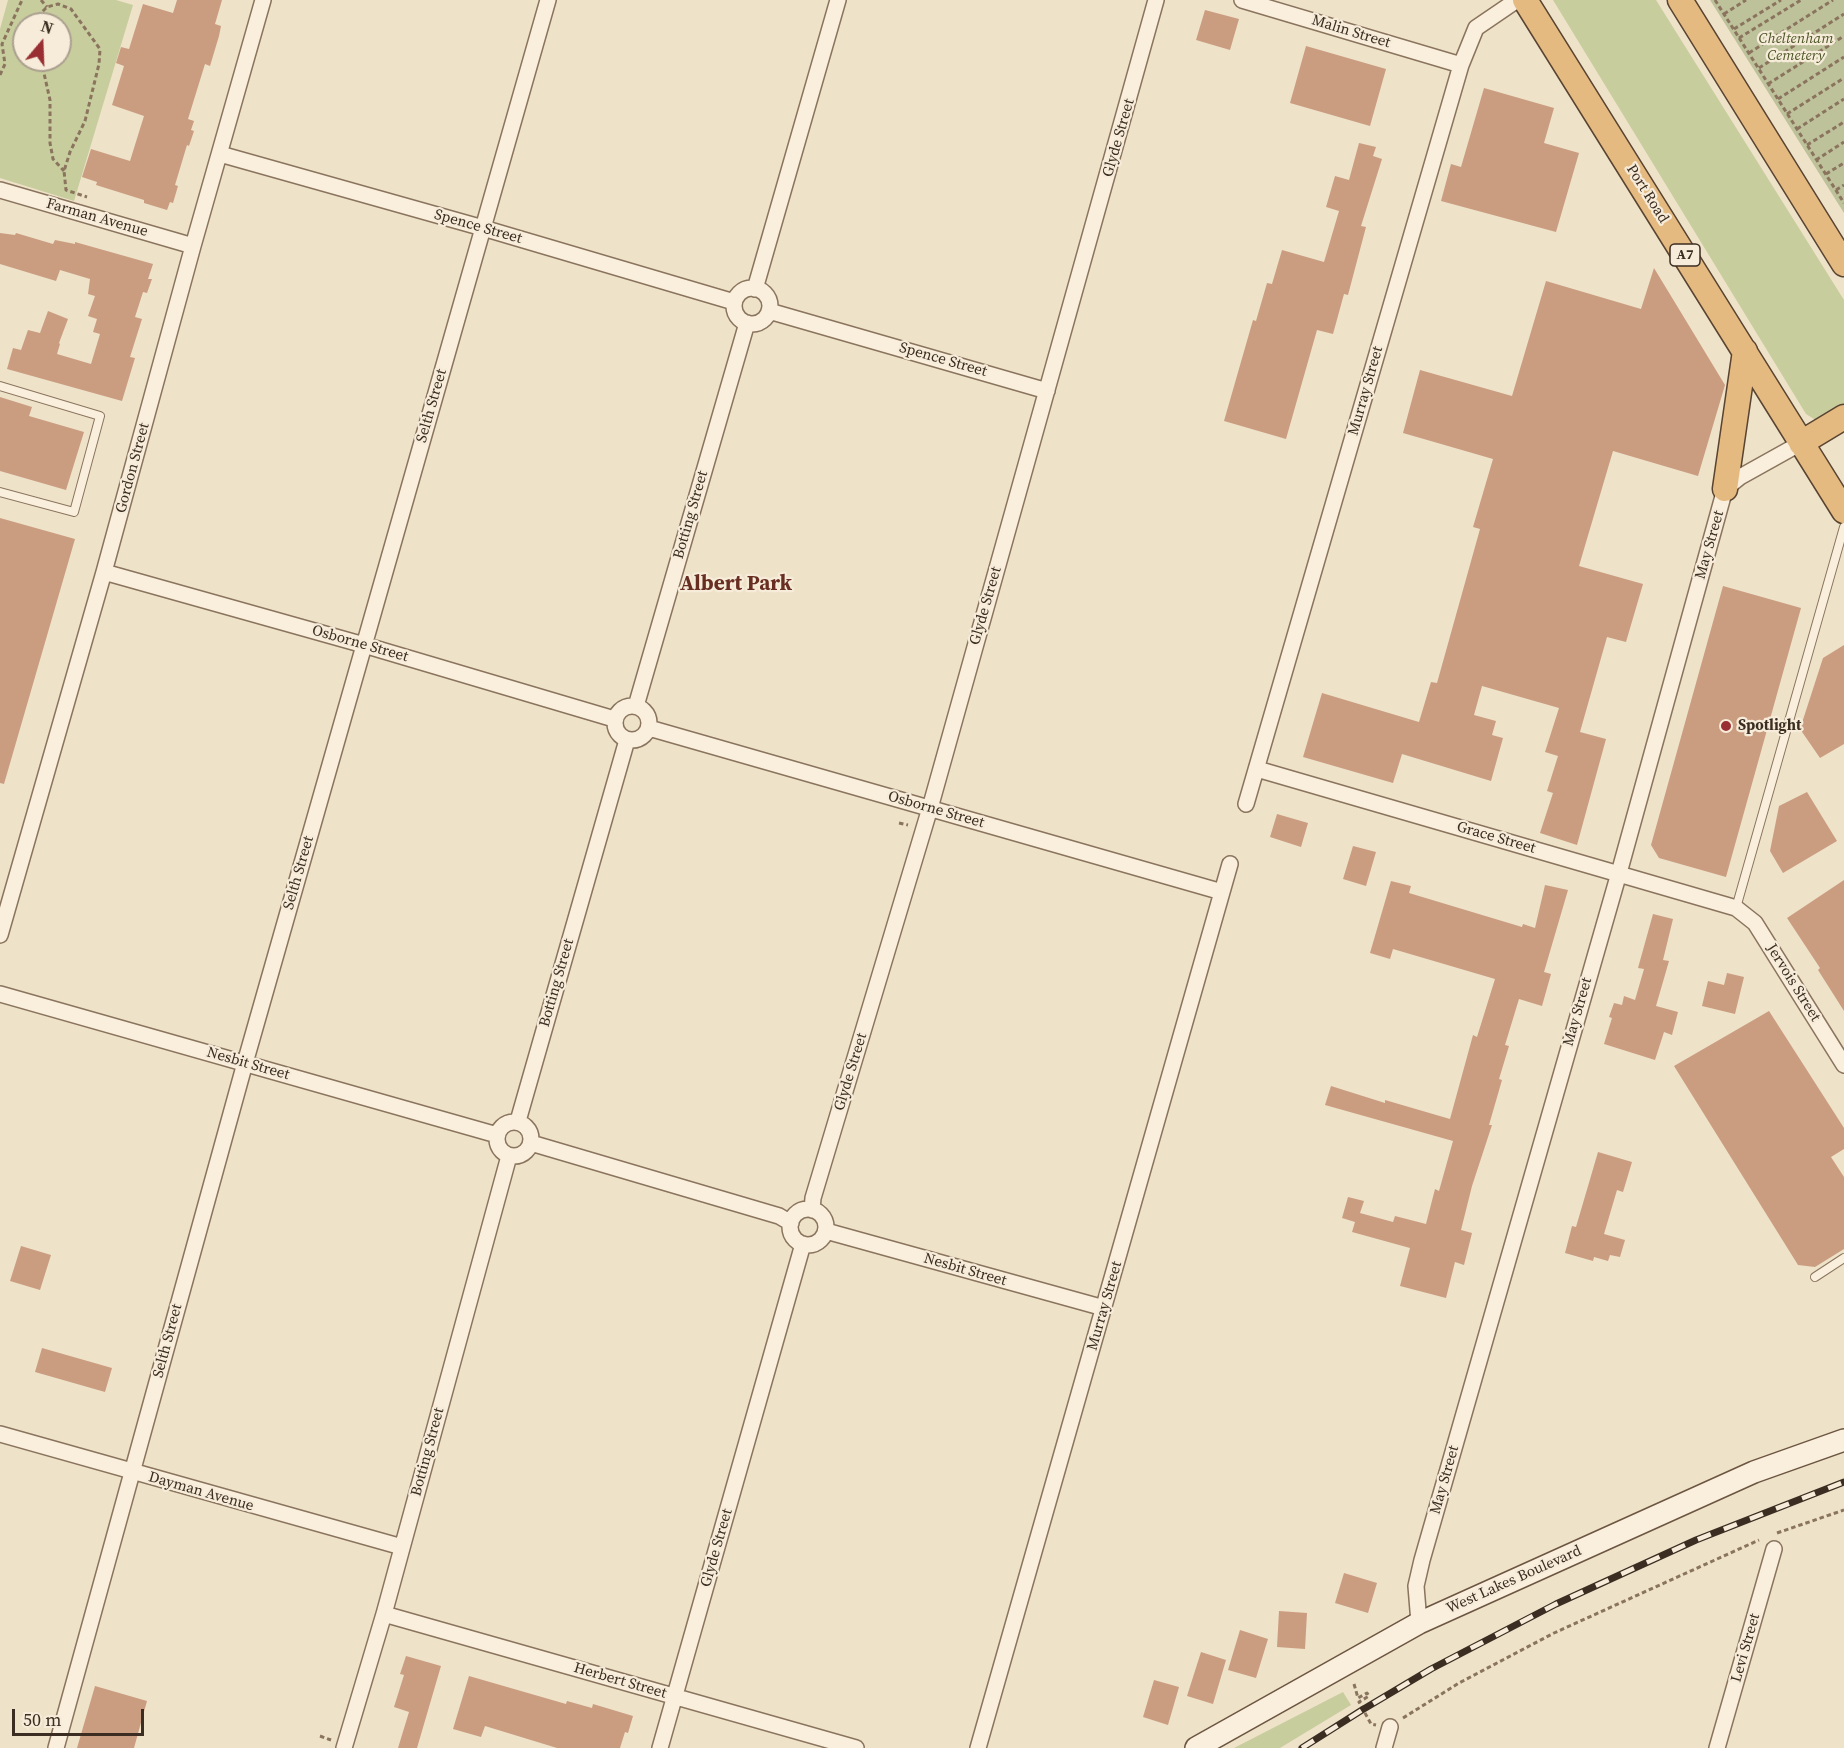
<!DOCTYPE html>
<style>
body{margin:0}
#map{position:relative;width:1844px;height:1748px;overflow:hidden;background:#eee2c9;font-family:"Source Serif 4",serif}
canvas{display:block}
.north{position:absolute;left:12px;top:12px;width:60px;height:60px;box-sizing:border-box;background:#f6ecd9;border:2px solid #aba08f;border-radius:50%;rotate:19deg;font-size:16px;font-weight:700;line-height:24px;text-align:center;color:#3b2d21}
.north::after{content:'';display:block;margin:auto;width:21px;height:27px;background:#992f32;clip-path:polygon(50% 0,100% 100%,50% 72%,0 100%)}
.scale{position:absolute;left:12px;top:1709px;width:132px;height:27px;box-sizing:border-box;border:3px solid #3b2d21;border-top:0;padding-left:8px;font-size:18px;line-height:21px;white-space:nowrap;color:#3b2d21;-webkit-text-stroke:4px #f6ecd9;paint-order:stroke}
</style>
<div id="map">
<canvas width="1844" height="1748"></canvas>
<div class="north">N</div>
<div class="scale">50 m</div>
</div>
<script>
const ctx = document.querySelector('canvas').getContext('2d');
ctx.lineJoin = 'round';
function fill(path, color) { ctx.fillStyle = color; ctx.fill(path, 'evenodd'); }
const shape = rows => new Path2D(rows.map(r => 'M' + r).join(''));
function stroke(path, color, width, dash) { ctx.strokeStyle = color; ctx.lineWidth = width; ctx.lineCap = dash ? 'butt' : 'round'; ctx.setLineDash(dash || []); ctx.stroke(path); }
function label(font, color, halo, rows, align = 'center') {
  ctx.font = font + ' "Source Serif 4",serif'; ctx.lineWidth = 4.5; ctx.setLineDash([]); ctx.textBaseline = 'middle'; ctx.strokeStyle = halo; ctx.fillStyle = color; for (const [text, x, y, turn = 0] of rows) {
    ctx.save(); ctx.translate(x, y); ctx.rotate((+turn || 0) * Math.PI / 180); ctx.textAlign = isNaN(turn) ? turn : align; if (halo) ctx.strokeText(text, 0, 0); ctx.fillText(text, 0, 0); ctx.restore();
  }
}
fill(shape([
 [8,0,116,0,133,5,74,201,0,178,0,29],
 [24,24,60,24,60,60,24,60],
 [1553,0,1656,0,1844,300,1844,405,1823,419,1814,419,1806,414],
 [1343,1692,1351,1705,1280,1748,1234,1748]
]), '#c8cd9d');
fill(shape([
 [1710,0,1844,0,1844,213]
]), '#bec29b');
fill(shape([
 [177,0,222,0,215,24,221,26,219,36,210,66,205,64,188,119,194,121,191,130,194,131,189,146,187,145,175,185,178,186,173,203,170,202,167,210,144,203,144,200,96,185,97,182,82,177,91,149,130,161,144,116,112,105,124,66,116,63,121,47,129,49,143,4,173,13],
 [1205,10,1239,19,1230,50,1196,40],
 [1306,46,1386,69,1370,126,1290,103],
 [1484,88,1554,108,1544,143,1579,153,1556,232,1441,201,1451,164,1461,167],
 [1359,143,1376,147,1373,156,1382,159,1361,226,1366,227,1348,295,1344,294,1333,334,1317,330,1286,439,1224,421,1253,320,1256,321,1267,283,1272,284,1282,250,1324,262,1339,211,1326,207,1335,176,1349,180],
 [0,233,15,235,16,233,53,244,55,240,75,244,75,242,153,264,148,279,152,279,147,293,143,292,135,317,142,319,130,357,135,358,122,401,7,369,13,348,21,350,28,330,40,333,48,311,68,319,59,343,60,344,57,354,91,364,100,334,93,332,97,319,88,316,95,296,88,294,90,279,60,270,56,281,0,264],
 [1654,268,1725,385,1698,476,1613,451,1579,566,1643,584,1626,642,1607,637,1580,732,1606,739,1577,845,1540,833,1553,793,1547,791,1558,756,1545,752,1559,708,1482,686,1474,715,1496,721,1492,735,1503,738,1491,781,1402,754,1393,783,1303,757,1322,693,1419,722,1431,682,1437,683,1480,529,1473,527,1493,459,1403,433,1420,370,1512,396,1546,281,1641,309],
 [0,397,32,407,29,416,84,432,66,490,0,471],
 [0,518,75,539,4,784,0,783],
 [1723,586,1801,608,1726,877,1659,858,1651,845],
 [1844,645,1844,744,1820,758,1800,729,1823,658],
 [1807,792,1837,841,1783,873,1770,851,1779,806],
 [1277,814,1308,823,1301,847,1270,837],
 [1353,846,1376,852,1366,886,1343,879],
 [1844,880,1844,1011,1818,970,1820,968,1787,918],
 [1391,881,1411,886,1409,893,1522,927,1523,924,1535,928,1545,885,1568,890,1544,972,1551,974,1542,1006,1519,999,1505,1045,1509,1046,1499,1079,1502,1080,1489,1125,1492,1125,1472,1186,1461,1230,1472,1233,1464,1265,1455,1262,1446,1298,1400,1286,1410,1248,1352,1232,1355,1222,1342,1218,1348,1197,1364,1201,1360,1213,1393,1222,1395,1216,1426,1224,1435,1189,1439,1191,1453,1141,1325,1105,1331,1086,1385,1103,1385,1100,1450,1119,1473,1035,1477,1037,1495,979,1393,949,1390,959,1370,953],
 [1653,914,1673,919,1663,960,1669,961,1656,1006,1678,1012,1672,1035,1664,1032,1655,1060,1604,1044,1612,1018,1609,1017,1614,1003,1622,1005,1624,996,1635,1000,1644,969,1638,968],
 [1727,973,1744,977,1735,1014,1702,1006,1708,981,1724,985],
 [1769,1011,1844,1128,1844,1149,1831,1157,1844,1177,1844,1249,1815,1267,1798,1265,1674,1066],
 [1598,1152,1632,1162,1623,1192,1617,1190,1604,1234,1625,1240,1620,1257,1610,1255,1608,1261,1594,1257,1593,1261,1565,1253,1572,1226,1576,1227],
 [21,1246,51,1255,40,1290,10,1281],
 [42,1348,112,1368,105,1392,35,1372],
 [1344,1573,1377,1583,1368,1613,1335,1603],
 [1279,1611,1307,1613,1305,1649,1277,1647],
 [1240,1630,1268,1639,1256,1678,1228,1670],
 [1201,1652,1226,1660,1213,1704,1187,1696],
 [406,1656,441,1666,417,1748,398,1748,409,1712,394,1707,404,1675,400,1674],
 [469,1676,566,1704,567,1701,592,1708,593,1704,633,1716,628,1733,625,1732,620,1748,557,1748,485,1726,481,1737,453,1729],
 [1154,1680,1179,1687,1168,1725,1143,1717],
 [95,1686,147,1701,134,1748,77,1748]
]), '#cb9d80');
const service = shape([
 [0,386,100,416,74,512,0,492],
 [1736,908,1844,527],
 [1815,1277,1844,1258]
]);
const minor = shape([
 [1242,0,1461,65],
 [220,154,483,228,734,302],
 [0,190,193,246],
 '734 306a18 18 0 1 1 36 0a18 18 0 1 1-36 0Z',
 [755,289,838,0],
 [769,311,1047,391],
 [104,572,364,645,614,719],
 '615 723a17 17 0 1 1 34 0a17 17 0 1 1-34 0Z',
 [636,706,747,323],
 [649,728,1222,892],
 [1257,769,1736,908,1755,923,1844,1065],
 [1246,804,1461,65,1476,28,1517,0],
 [0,935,104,572,193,246,263,0],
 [0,994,497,1135],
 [518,1121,627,740],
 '497 1139a17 17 0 1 1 34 0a17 17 0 1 1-34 0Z',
 [531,1143,779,1216,791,1223],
 '790 1227a18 18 0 1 1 36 0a18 18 0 1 1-36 0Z',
 [812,1210,813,1198,930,808,1156,0],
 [826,1231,1104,1308],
 [0,1434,402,1547],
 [384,1614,856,1748],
 [1419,1623,1416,1586,1422,1560,1619,873,1725,489,1740,477,1801,443],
 [56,1748,245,1063,548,0],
 [344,1748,384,1614,509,1156],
 [660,1748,803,1244],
 [978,1748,1230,864],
 [1384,1748,1390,1727],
 [1717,1748,1774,1549]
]);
const secondary = shape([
 [1196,1748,1419,1623,1754,1472,1844,1440]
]);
const trunk = shape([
 [1525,0,1844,511],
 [1680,0,1844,264],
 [1801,443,1844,417],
 [1725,489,1745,351]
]);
stroke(service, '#8a745e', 10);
stroke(minor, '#8a745e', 18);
stroke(secondary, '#6c5541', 24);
stroke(trunk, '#594331', 27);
stroke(shape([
 [41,0,47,7],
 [1715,0,1844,203],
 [1724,14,1746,0],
 [36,24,38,16,47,7,58,4,71,9,100,49,99,64,85,121,70,152,64,171,66,190,87,197],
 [1734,29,1781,0],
 [1739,38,1801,0],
 [1749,53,1833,0],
 [41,60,50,100,50,143,53,159,64,171],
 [1759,68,1844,14],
 [0,75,5,64,2,44,22,0],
 [1768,84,1844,36],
 [1778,99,1844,57],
 [1787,114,1844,78],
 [1797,129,1844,99],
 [1807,145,1844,122],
 [1816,160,1844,142],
 [1826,174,1844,163],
 [1836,190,1844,185],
 [899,823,908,825],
 [1777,1533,1844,1510],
 [1354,1684,1358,1698,1367,1693,1369,1696,1359,1702,1371,1724,1376,1725],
 [1403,1718,1459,1683,1554,1633,1759,1540],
 [320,1736,331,1740]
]), '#8a745e', 3, [4.5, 3]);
stroke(service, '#f9efdc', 8);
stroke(minor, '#f9efdc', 15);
stroke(secondary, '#f9efdc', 21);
stroke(trunk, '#e4ba80', 24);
const rail = shape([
 [1302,1748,1362,1710,1431,1669,1556,1604,1696,1540,1844,1482]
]);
stroke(rail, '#3b2d21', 7);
stroke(rail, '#f6ecd9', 4.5, [14]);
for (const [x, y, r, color] of [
 [1726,726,6,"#992f32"]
]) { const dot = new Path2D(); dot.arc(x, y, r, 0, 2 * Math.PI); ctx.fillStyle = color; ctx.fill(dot); stroke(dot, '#f6ecd9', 2); }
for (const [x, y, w] of [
 [1685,255,30]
]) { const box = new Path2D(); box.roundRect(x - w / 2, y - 11, w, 22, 4.5); ctx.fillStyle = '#f6ecd9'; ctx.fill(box); stroke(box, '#3b2d21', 1.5); }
label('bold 14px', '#3b2d21', null, [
 ["A7",1685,255]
]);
label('15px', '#3b2d21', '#f6ecd9', [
 ["Malin Street",1351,32,17],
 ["Glyde Street",1119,138,-74],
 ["Port Road",1647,194,58],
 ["Farman Avenue",97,218,16],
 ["Spence Street",478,227,16],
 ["Spence Street",943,360,16],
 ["Murray Street",1366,391,-74],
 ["Selth Street",432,406,-74],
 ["Gordon Street",133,468,-75],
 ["Botting Street",691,515,-74],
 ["May Street",1710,545,-74],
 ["Glyde Street",986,606,-74],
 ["Osborne Street",360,644,16],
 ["Osborne Street",936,810,16],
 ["Grace Street",1496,838,16],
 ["Selth Street",299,873,-74],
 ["Botting Street",557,983,-74],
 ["Jervois Street",1793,983,58],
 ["May Street",1578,1012,-74],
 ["Nesbit Street",248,1064,16],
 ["Glyde Street",851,1072,-73],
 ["Nesbit Street",965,1270,16],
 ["Murray Street",1105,1306,-74],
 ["Selth Street",168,1341,-75],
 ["Botting Street",428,1452,-75],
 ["May Street",1445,1480,-74],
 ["Dayman Avenue",201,1492,16],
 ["Glyde Street",717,1548,-74],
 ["West Lakes Boulevard",1514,1580,-24],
 ["Levi Street",1746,1648,-74],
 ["Herbert Street",620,1681,16]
]);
label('italic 15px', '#4d5728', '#f6ecd9', [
 ["Cheltenham",1796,39],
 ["Cemetery",1796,56]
]);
label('bold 15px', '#3b2d21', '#f6ecd9', [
 ["Spotlight",1738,726]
], 'left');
label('bold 21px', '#672e21', '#f6ecd9', [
 ["Albert Park",736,585]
]);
</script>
